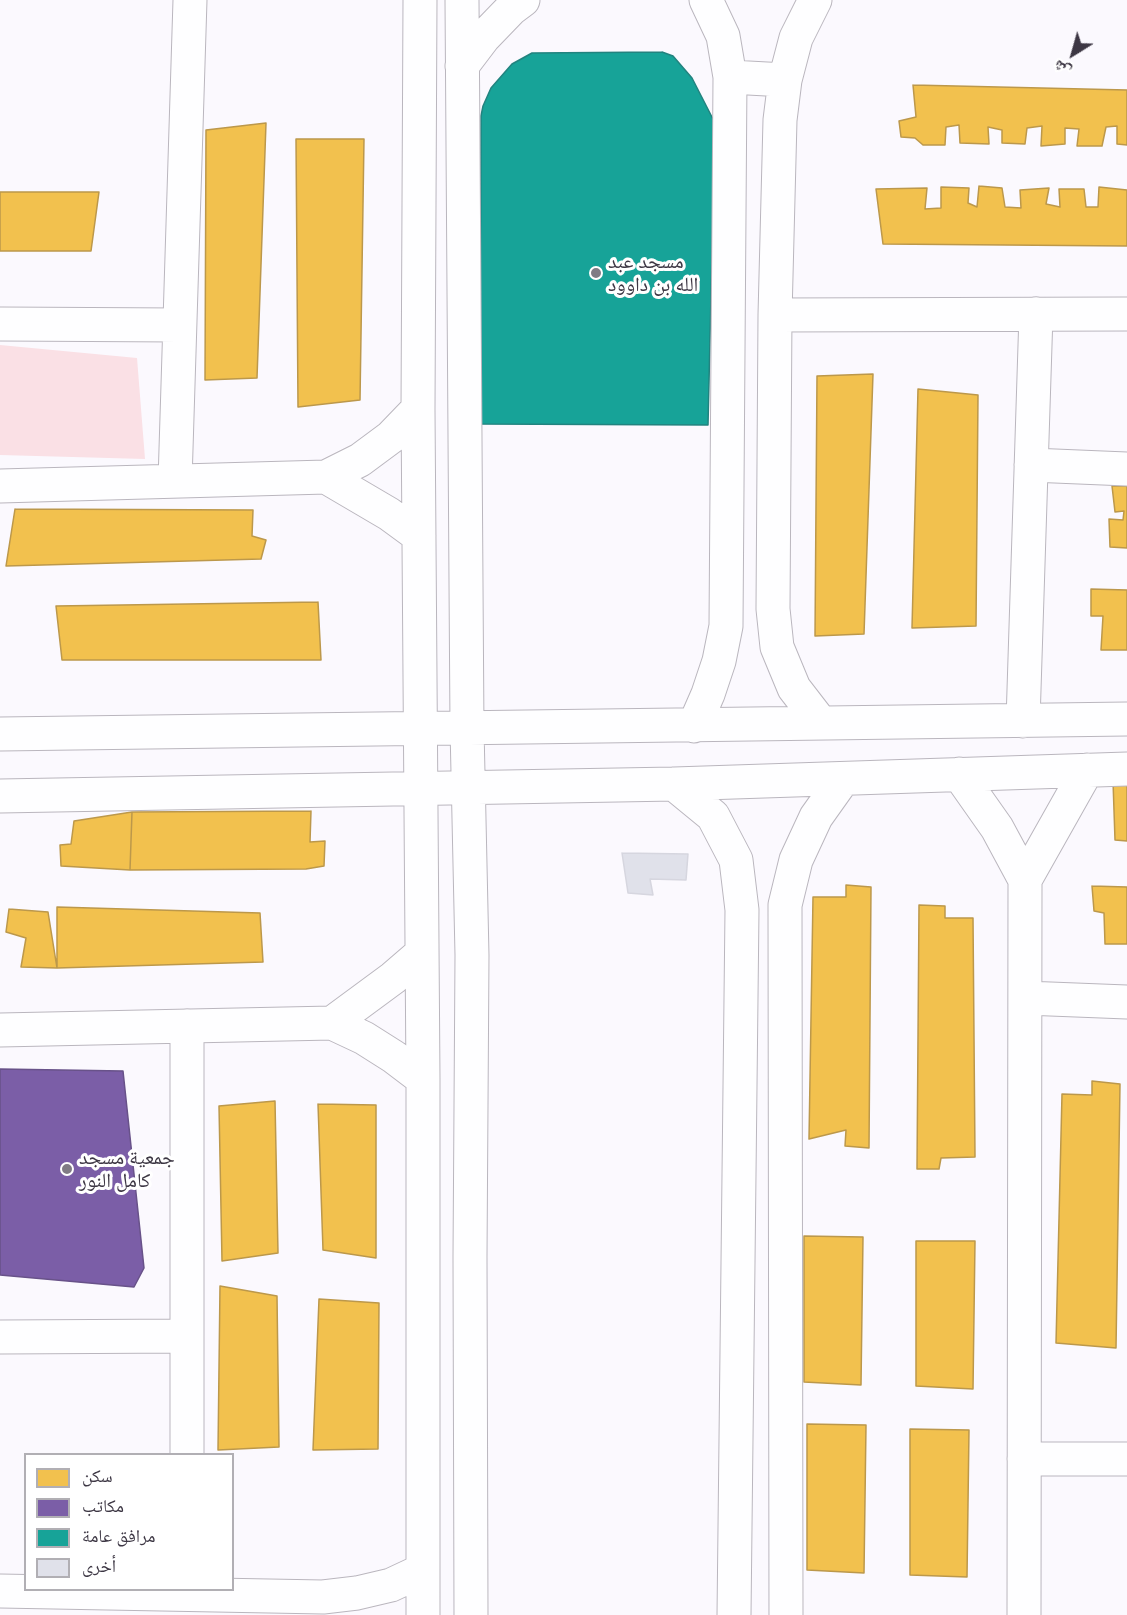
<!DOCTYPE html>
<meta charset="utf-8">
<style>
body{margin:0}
#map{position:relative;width:1127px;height:1615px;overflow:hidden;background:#fbf9fe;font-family:Raleway,"Noto Naskh Arabic",sans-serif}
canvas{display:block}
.legend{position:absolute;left:24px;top:1453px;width:210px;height:138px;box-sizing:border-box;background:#fff;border:2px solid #b1afb4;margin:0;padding:8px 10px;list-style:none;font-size:18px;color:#3d3744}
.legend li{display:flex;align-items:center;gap:12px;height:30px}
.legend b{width:30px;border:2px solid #b1afb4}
.north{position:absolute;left:1043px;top:24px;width:60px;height:60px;-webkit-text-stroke:4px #fff;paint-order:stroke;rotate:217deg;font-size:16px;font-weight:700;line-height:24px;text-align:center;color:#3d3744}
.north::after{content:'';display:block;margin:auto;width:21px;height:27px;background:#3d3744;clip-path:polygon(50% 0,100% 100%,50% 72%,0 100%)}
</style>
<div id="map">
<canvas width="1127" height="1615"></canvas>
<ul class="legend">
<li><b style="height:16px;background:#f2c14e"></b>سكن</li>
<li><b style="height:16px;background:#7b5ea7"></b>مكاتب</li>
<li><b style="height:16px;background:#17a398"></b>مرافق عامة</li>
<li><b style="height:16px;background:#e0e1ea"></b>أخرى</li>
</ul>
<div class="north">ش</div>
</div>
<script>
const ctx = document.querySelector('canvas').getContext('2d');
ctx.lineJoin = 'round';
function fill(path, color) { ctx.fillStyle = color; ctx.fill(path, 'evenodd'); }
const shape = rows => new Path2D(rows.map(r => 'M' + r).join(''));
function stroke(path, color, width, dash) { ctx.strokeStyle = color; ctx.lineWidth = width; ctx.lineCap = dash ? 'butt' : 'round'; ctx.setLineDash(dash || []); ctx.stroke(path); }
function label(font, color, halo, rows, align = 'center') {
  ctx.font = font + ' Raleway,"Noto Naskh Arabic",sans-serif'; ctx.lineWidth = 6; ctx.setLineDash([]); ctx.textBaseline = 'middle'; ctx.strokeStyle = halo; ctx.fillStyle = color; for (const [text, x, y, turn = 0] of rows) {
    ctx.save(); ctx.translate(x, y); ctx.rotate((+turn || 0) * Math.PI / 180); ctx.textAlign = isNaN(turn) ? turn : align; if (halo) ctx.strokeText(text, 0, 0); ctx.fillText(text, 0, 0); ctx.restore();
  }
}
fill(shape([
 [0,345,137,358,145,459,0,455]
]), '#fae0e5');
const homes = shape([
 [913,85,1127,90,1127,145,1117,144,1117,126,1106,127,1102,146,1077,146,1079,129,1065,128,1065,144,1041,146,1042,126,1027,128,1025,144,1002,143,1002,130,988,127,989,144,960,143,959,125,946,127,945,145,923,145,915,138,901,137,899,121,916,117,913,85],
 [266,123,257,378,205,380,206,130,266,123],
 [296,139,364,139,360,400,298,407,296,139],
 [979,186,1002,188,1005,207,1021,208,1020,190,1049,188,1046,204,1060,207,1059,189,1084,189,1086,207,1098,207,1099,187,1127,190,1127,246,883,244,876,189,927,188,925,209,941,208,941,187,969,188,968,203,977,207,979,186],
 [0,192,99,192,91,251,0,251,0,192],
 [873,374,864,634,815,636,817,376,873,374],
 [918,389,978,395,976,626,912,628,918,389],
 [1112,486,1127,486,1127,548,1110,547,1109,519,1123,520,1124,511,1115,512,1112,486],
 [15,509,253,510,252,536,266,540,261,559,6,566,15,509],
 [1091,589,1127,590,1127,650,1101,650,1103,616,1091,616,1091,589],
 [318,602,321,660,62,660,56,606,318,602],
 [1113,781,1127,781,1127,841,1115,840,1113,781],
 [311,811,310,842,325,841,324,866,306,869,130,870,132,812,311,811],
 [132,812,130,870,61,866,60,845,71,844,74,821,132,812],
 [846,885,871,887,869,1148,845,1146,846,1130,809,1139,813,897,846,897,846,885],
 [1092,886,1127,887,1127,944,1105,944,1104,913,1094,911,1092,886],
 [919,905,945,906,945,918,973,918,975,1157,941,1158,939,1169,917,1169,919,905],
 [57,907,260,913,263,962,57,968,57,907],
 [9,909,48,912,57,968,21,967,26,938,6,932,9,909],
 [1092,1081,1120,1084,1116,1348,1056,1343,1062,1094,1092,1095,1092,1081],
 [275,1101,278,1253,222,1261,219,1106,275,1101],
 [318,1104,376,1105,376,1258,323,1250,318,1104],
 [804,1236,863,1237,861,1385,804,1382,804,1236],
 [916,1241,975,1241,973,1389,916,1386,916,1241],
 [220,1286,277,1296,279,1447,218,1450,220,1286],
 [319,1299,379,1303,378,1449,313,1450,319,1299],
 [807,1424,866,1425,864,1573,807,1570,807,1424],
 [910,1429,969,1430,967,1577,910,1575,910,1429]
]);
fill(homes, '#f2c14e');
stroke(homes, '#bc984b', 1.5);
const offices = shape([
 [0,1069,123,1071,144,1268,134,1287,0,1275,0,1069]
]);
fill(offices, '#7b5ea7');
stroke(offices, '#685289', 1.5);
const public = shape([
 [662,52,673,56,692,78,715,123,708,425,480,424,481,116,483,106,491,88,512,64,532,53,662,52]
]);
fill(public, '#17a398');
stroke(public, '#22837f', 1.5);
const building = shape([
 [622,853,688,854,686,880,650,879,653,895,628,893,622,853]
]);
fill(building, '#e0e1ea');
stroke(building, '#d6d6df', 1.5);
const minor = shape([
 [420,0,418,409,423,1079,423,1615],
 [462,0,467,728,472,955,470,1257,471,1615],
 [815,0,796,38,785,80,780,120,775,315,773,609,777,647,794,688,821,723],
 [462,66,484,37,511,9,523,0],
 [730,77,785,80],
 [775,315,1127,314],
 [0,324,179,325],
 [1031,465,1127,469],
 [326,477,389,514,419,536],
 [175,481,190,0],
 [0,486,326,477,360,460,391,437,418,409],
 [1023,721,1036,314],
 [694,726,708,694,719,661,726,626,730,77,723,36,706,0],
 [0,734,1127,719],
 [959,774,997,828,1025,880,1024,1615],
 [674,784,713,816,736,860,742,910,734,1615],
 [0,796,674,784,1127,769],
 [1025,880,1087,770],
 [1025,998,1127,1002],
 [332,1023,393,978,422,953],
 [187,1026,187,1454],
 [0,1030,332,1023,364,1038,394,1057,423,1079],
 [0,1337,187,1336],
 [1024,1459,1127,1459],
 [0,1591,323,1597,357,1593,391,1585,423,1570],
 [786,1615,785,905,796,860,816,817,843,779]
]);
stroke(minor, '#bab6be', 35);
stroke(minor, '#fefeff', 33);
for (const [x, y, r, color] of [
 [596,273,6,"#807b85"],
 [67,1169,6,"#807b85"]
]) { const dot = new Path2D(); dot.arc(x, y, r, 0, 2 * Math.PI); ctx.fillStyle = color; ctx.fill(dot); stroke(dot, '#fff', 2); }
label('20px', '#3d3744', '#fff', [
 ["مسجد عبد",608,262],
 ["الله بن داوود",608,285],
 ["جمعية مسجد",79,1158],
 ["كامل النور",79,1181]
], 'left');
</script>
